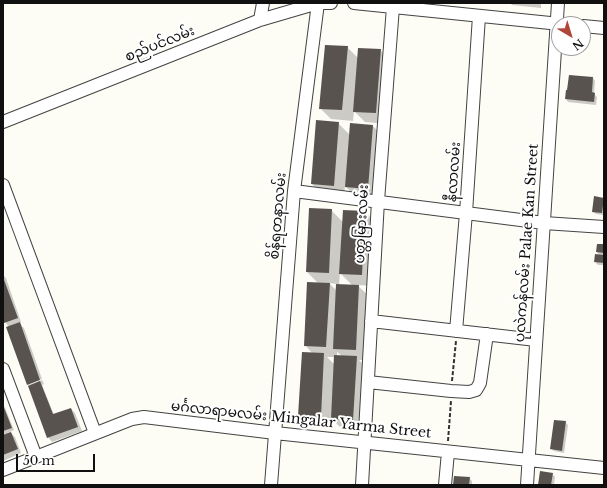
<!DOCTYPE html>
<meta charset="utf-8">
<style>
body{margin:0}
#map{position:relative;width:607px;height:488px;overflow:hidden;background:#fefdf5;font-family:"Libre Baskerville",serif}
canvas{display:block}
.frame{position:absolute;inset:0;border:4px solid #101010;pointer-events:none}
.north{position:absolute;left:551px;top:16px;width:40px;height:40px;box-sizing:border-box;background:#fff;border:1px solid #9f9f9f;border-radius:50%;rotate:142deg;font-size:11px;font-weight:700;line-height:16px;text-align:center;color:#101010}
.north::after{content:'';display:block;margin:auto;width:14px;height:18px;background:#b04639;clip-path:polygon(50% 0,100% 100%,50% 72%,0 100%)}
.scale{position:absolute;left:16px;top:454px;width:79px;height:18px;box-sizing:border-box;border:2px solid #101010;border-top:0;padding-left:5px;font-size:12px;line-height:14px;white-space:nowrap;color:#101010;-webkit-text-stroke:3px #fff;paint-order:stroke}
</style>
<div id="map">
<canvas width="607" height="488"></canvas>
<div class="frame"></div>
<div class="north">N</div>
<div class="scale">50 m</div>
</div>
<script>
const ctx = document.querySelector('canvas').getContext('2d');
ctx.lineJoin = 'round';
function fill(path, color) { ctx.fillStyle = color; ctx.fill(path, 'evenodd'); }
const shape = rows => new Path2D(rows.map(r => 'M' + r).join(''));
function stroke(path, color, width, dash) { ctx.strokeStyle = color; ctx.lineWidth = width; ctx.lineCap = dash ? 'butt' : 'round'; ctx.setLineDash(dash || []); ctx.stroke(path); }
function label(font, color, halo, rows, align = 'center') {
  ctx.font = font + ' "Libre Baskerville","Noto Sans Myanmar",serif'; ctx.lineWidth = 4; ctx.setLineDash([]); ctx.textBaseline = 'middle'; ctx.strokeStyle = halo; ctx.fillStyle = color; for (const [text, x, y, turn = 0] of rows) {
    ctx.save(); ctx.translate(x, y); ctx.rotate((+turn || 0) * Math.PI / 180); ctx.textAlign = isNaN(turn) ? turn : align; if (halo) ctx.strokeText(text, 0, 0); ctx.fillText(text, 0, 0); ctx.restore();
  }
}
fill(shape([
 [510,3,541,3,541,8,512,5],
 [347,47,358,58,380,50,391,61,387,124,365,122,354,111,353,121,331,119,320,108],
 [593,78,595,81,594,94,597,97,596,105,568,102,566,99],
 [338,123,350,135,373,126,384,137,379,200,357,198,345,186,344,197,323,195,312,184],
 [604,198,604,215,596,214,593,212],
 [331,210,343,222,344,211,365,212,376,223,373,286,357,285,370,297,366,360,359,360,367,368,364,431,343,430,332,419,332,427,310,426,299,415,312,353,305,345,318,283,307,272],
 [340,273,353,286,339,285],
 [329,283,337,284,337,291],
 [337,352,342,356,337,356],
 [327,357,335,357,334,364],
 [604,245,604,265,598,265,595,262,600,256,597,252],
 [3,275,6,278,21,322,19,323,24,328,42,379,28,383,28,385,9,327,5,322,3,317],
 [42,380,44,384,42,385,54,415,71,409,75,413,82,431,52,442,48,437,28,385],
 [3,403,14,430,10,432,15,437,21,453,3,461],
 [565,422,568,425,564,453,554,451,551,449],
 [552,474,555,477,554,485,539,485],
 [469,478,472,481,472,485,454,485]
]), '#0003');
fill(shape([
 [325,45,348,46,342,110,319,109],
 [358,48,381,49,376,113,353,112],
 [569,75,593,77,592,92,595,93,594,102,565,99,566,90,567,90],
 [316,120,339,122,334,186,311,184],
 [350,123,373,125,368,189,345,187],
 [594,196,604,198,602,213,592,212],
 [309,208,332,209,329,273,306,272],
 [343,210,365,211,362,275,339,274],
 [597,244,604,244,604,253,596,252],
 [595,254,604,255,604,263,594,262],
 [3,277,18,318,4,323,3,320],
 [307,282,330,283,326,347,304,346],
 [336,284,359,285,356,350,333,349],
 [20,322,40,380,27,385,6,327],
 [302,352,324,353,321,417,298,416],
 [334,355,357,356,353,420,331,419],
 [40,381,53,414,71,408,78,427,47,438,28,386],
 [3,405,12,428,3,431],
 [554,420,566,421,562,451,550,449],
 [11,432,18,449,3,455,3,435],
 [540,471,553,473,551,485,538,485],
 [454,476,470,477,469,485,453,485]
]), '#58534e');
const minor = shape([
 [354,3,560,24],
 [260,20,263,3],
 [583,26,604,28],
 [3,122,260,20,318,3,331,3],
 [3,185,95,433],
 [294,191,544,223,604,227],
 [371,321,536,340],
 [456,331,466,213,479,16],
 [3,369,36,457],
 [368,382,451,391,469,392,476,390,480,383,487,334],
 [3,470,132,419,144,417,275,433,604,468],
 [271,485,294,191,318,3],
 [362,485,378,201,393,7],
 [445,485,448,452],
 [527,485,558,3]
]);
stroke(minor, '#434343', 14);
stroke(shape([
 [452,381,456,341],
 [448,441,451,401]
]), '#323232', 2, [4, 2]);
stroke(minor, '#fff', 12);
label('14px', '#101010', '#fff', [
 ["စည်ပင်လမ်း",160,44,-22],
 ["နီလာလမ်း",454,172,-86],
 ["စိန်ရတနာလမ်း",278,216,-85],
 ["ပတ္တမြားလမ်း",362,224,-87],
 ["ပုလဲကန်လမ်း Palae Kan Street",527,243,-86],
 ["မင်္ဂလာရာမလမ်း Mingalar Yarma Street",301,420,6]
]);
</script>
